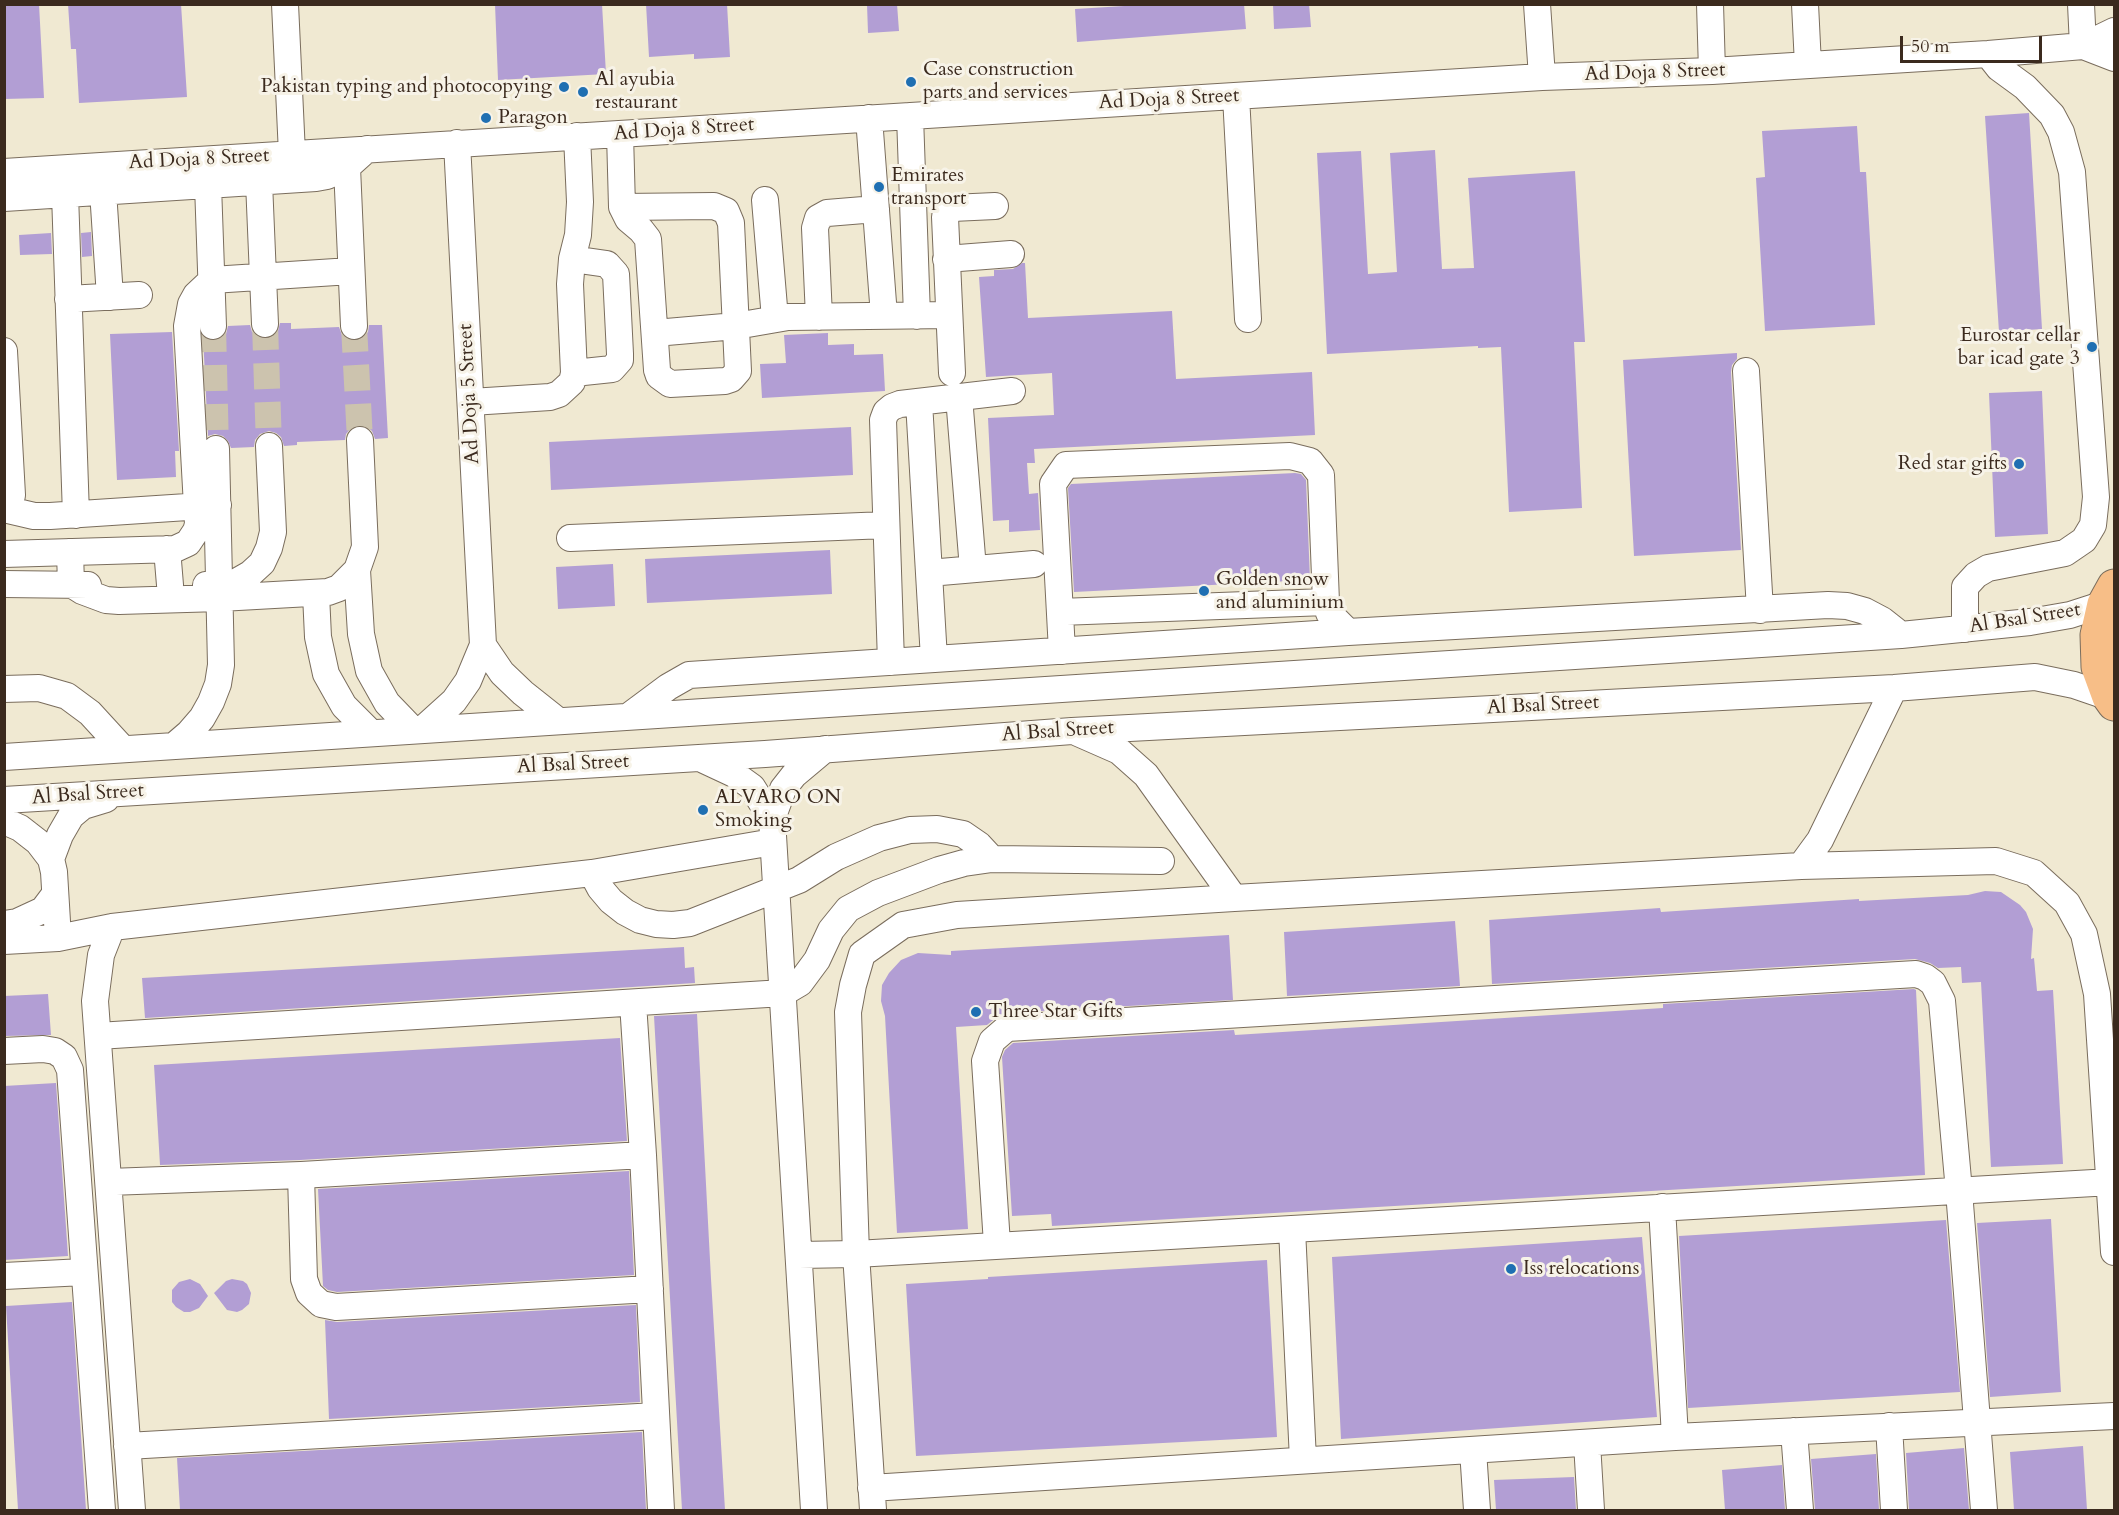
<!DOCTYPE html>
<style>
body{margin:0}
#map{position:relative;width:2119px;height:1515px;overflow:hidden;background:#f0e9d2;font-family:Cardo,serif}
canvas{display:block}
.frame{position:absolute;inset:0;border:6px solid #3b2a1e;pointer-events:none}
.scale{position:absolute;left:1900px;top:36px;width:142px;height:27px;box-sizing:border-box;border:3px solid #3b2a1e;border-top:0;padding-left:8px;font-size:18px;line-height:21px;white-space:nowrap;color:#3b2a1e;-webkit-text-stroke:4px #f7f3e8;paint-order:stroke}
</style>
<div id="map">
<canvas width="2119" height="1515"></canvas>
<div class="frame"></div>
<div class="scale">50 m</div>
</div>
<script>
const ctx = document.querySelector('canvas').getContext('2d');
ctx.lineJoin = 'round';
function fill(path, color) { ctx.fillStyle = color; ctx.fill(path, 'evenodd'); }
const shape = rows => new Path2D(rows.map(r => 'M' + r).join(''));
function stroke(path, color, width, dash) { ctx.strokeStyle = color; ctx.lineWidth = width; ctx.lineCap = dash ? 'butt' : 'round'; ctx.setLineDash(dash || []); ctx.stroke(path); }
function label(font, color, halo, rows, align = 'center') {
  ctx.font = font + ' Cardo,serif'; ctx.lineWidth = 6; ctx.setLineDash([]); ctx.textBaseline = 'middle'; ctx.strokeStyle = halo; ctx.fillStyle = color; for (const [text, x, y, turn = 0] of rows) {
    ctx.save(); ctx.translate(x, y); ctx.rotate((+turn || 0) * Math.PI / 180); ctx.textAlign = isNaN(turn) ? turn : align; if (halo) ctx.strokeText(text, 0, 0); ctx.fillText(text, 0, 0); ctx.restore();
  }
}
fill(shape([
 [4,4,39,4,44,98,4,99],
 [68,4,181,4,187,97,79,103,76,49,71,49],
 [495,4,602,4,606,74,498,80],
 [646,4,727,4,730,57,694,59,694,54,649,57],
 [867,4,897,4,899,31,868,33],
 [1157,4,1244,4,1246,29,1077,42,1075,9],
 [1273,4,1309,4,1311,27,1274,29],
 [2029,113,2042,329,1999,332,1985,116],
 [1857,126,1860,172,1866,172,1875,325,1765,331,1756,178,1765,177,1762,131],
 [1435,150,1442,269,1474,268,1468,178,1575,171,1585,342,1574,342,1582,508,1509,512,1501,347,1478,348,1478,346,1327,354,1317,153,1361,151,1368,274,1397,272,1390,153],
 [91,232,92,256,82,257,81,233],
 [51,233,52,254,20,255,19,235],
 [1022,263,1025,263,1028,318,1172,311,1176,379,1312,372,1315,435,1034,449,1035,463,1027,463,1029,494,1038,493,1040,530,1009,532,1009,520,993,521,988,418,1054,415,1052,373,986,377,979,277,994,276,994,270,1013,269],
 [280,323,291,323,291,329,339,327,342,335,348,340,354,341,363,338,368,332,369,325,382,325,388,438,375,439,372,431,367,427,360,425,351,428,346,434,345,440,297,442,297,445,284,446,281,437,276,433,269,431,260,434,255,440,254,447,231,448,228,441,223,436,215,434,208,436,203,336,207,339,214,341,221,338,226,334,228,326,250,325,252,332,258,337,266,339,273,337,278,331],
 [172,332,179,451,175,451,176,477,117,480,110,334],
 [828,333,828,345,854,344,854,355,883,354,885,391,762,398,760,364,786,363,784,335],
 [1737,353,1737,359,1732,365,1731,372,1741,550,1634,556,1623,360],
 [2042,391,2048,534,1995,537,1989,393],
 [851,427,853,475,551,490,549,442],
 [1295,473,1301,474,1306,480,1310,580,1074,592,1068,488,1071,484],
 [830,550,832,594,647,603,645,559],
 [613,564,615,606,558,609,556,567],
 [1985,891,2001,892,2020,905,2026,912,2033,929,2031,959,2034,958,2037,991,2053,990,2063,1164,1991,1167,1981,982,1962,983,1961,967,1938,968,1930,963,1915,959,1492,984,1489,920,1660,908,1661,912,1859,899,1859,901,1968,895],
 [1455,921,1460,986,1287,996,1284,932],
 [1229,935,1233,1000,1006,1013,997,1017,987,1025,956,1027,968,1229,897,1233,885,1016,881,1001,882,985,889,973,901,960,918,953,951,955,951,951],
 [684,947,685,968,694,967,695,983,145,1018,142,978],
 [1914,989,1916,990,1925,1175,1052,1226,1051,1214,1012,1216,1002,1057,1005,1050,1013,1043,1234,1030,1235,1035,1663,1008,1663,1004],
 [48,994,51,1035,4,1036,4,996],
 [697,1014,711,1279,725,1510,682,1510,670,1298,654,1016],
 [620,1038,627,1141,300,1160,160,1165,154,1065],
 [56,1083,68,1256,4,1260,4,1086],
 [629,1171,634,1275,337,1292,328,1290,323,1286,318,1189],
 [2051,1219,2061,1392,1990,1397,1977,1223],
 [1946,1220,1960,1392,1688,1408,1679,1236],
 [1642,1237,1657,1417,1341,1439,1332,1257],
 [1267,1260,1277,1437,916,1456,906,1284,988,1279,988,1277],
 [190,1279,200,1284,208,1296,199,1308,190,1312,184,1312,176,1307,172,1302,172,1290,179,1282],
 [232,1279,243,1281,247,1284,251,1293,249,1304,242,1310,237,1312,227,1310,214,1293,226,1281],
 [72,1302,86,1510,18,1510,6,1306],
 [636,1305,640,1402,329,1419,325,1320,337,1322],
 [642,1432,646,1510,180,1510,177,1458],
 [2083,1446,2087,1510,2014,1510,2010,1452],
 [1964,1448,1969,1510,1909,1510,1906,1453],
 [1876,1454,1879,1510,1815,1510,1811,1459],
 [1782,1465,1785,1510,1725,1510,1722,1470],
 [1574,1477,1576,1510,1496,1510,1494,1480]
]), '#b29ed4');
stroke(shape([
 [265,324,269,446],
 [213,326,216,449],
 [354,326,360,440]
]), '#ccc3ae', 26, [26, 13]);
const minor = shape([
 [285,4,292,154],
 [1537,4,1542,77],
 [1710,4,1712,71],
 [1805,4,1808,65],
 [2081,4,2083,46],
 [2083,46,2114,58],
 [1236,96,1248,319],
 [910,116,917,316],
 [869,118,884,316],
 [620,134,622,207],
 [347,167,354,326],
 [4,172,1542,77,1712,71,1988,54,2083,46,2114,31],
 [259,182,265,324],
 [208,185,213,326],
 [103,191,110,297],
 [65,194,76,515],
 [4,198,316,178,327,176,347,167,367,149],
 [765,200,775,319],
 [714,206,726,211,731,223,738,371,731,379,725,381,670,384,659,376,657,370,648,239,641,230,628,219,622,207,714,206],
 [572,259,607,264,616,274,620,354,620,360,612,369,574,373],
 [946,259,1011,254],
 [68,299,139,295],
 [819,317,815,228,818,218,827,213,876,209],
 [655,333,736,326,788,317,949,315],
 [4,351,12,495,11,500,4,509,34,516,50,516,218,505],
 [1746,371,1760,610],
 [952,373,945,217,952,208,995,206],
 [959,397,973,569],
 [471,402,550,397,559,394,572,382,574,373,570,284,572,259,578,235,580,202,577,136],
 [919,402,934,659],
 [570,538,886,525],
 [167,549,170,585],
 [70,552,71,584,82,591,106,600,119,601,220,598,328,592,339,588,357,570,365,547,360,440],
 [4,554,175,549,188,543,196,531,198,524,187,326,191,304,196,295,212,280,351,271],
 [357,570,361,634,369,671,387,703,413,730],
 [929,573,1034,564],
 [4,584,88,585],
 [206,585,236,582,250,574,262,563,269,548,273,532,269,446],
 [316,594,318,637,326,674,344,706,370,732],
 [1060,612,1326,602],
 [1965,629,1965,587,1976,575,1988,568,2065,553,2084,540,2093,525,2096,497,2072,172,2061,132,2052,115,2025,87,1999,68,1988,54],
 [483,645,502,673,523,693,557,720],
 [1062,651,1053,484,1066,465,1290,456,1310,461,1321,475,1326,602,1329,613,1348,632],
 [891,662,883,420,886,412,892,407,900,404,1012,391],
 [4,689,39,688,67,696,90,713,123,749],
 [629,716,668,687,689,675,1348,632,1828,605,1847,606,1865,611,1882,620,1901,635],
 [423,729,454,701,468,681,483,645,457,143],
 [1078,733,1119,751,1146,775,1234,898],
 [175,745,189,733,202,718,211,702,218,684,221,665,216,449],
 [4,757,1901,635,2030,622,2070,615,2104,604],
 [704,760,734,774,752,787,772,819],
 [4,800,765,754,1072,731,1894,688,2035,677,2074,685,2109,697],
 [4,821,20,828,38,842,51,859,54,872,58,938],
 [51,859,60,835,71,816,83,806,106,799],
 [1801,866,1820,840,1894,688],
 [592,873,600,888,611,901,625,912,640,920,656,924,673,925,690,923,799,880,836,857,879,838,910,830,937,829,963,834,979,845,992,859],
 [4,924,17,922,43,910,55,894],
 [112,927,101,955,95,1001,132,1510],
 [4,941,58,938,112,927,592,873,773,842],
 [633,1003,643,1155,661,1510],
 [98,1036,783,993,800,983,817,960,831,930,848,909,878,893,939,870,964,863,992,859,1161,861],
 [4,1051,43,1049,55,1051,64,1057,70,1070,102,1510],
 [301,1175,304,1279,309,1293,321,1304,336,1307,650,1289],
 [109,1182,301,1175,643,1155],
 [1662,1207,1675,1437],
 [1292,1229,1303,1460],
 [997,1244,985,1061,992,1041,1007,1028,1916,974,1925,977,1933,983,1942,1001,1959,1191,1984,1510],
 [799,1255,856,1254,2111,1182],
 [4,1276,84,1272],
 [1889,1426,1894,1510],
 [1794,1431,1800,1510],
 [1587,1443,1591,1510],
 [127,1446,656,1416],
 [1473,1450,1477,1510],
 [871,1488,1675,1437,2114,1416],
 [814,1510,772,819,783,789,794,775,825,749],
 [873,1510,856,1254,848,1012,853,985,862,954,903,925,957,915,1234,898,1801,866,1996,861,2034,873,2067,903,2084,934,2097,994,2114,1252]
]);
const major = shape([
 [2114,586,2104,604,2097,635,2098,667,2109,697,2114,704]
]);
stroke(minor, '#7a6d5d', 28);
stroke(major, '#7a6d5d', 35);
stroke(minor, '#fff', 26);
stroke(major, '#f7be87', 33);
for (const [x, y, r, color] of [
 [911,82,6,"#1f6fb2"],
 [564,87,6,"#1f6fb2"],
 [583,92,6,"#1f6fb2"],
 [486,118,6,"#1f6fb2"],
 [879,187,6,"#1f6fb2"],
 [2092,347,6,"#1f6fb2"],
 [2019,464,6,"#1f6fb2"],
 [1204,591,6,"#1f6fb2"],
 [703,810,6,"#1f6fb2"],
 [976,1012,6,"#1f6fb2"],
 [1511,1269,6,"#1f6fb2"]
]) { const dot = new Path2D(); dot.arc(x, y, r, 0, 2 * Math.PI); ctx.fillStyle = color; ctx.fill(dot); stroke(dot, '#f7f3e8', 2); }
label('20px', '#3b2a1e', '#f7f3e8', [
 ["Case construction",923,70],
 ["parts and services",923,93],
 ["Al ayubia",595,80],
 ["restaurant",595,103],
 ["Pakistan typing and photocopying",552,87,"right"],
 ["Paragon",498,118],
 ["Emirates",891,176],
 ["transport",891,199],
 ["Eurostar cellar",2080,336,"right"],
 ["bar icad gate 3",2080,359,"right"],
 ["Red star gifts",2007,464,"right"],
 ["Golden snow",1216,580],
 ["and aluminium",1216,603],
 ["ALVARO ON",715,798],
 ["Smoking",715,821],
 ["Three Star Gifts",988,1012],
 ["Iss relocations",1523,1269]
], 'left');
label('20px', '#3b2a1e', '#f7f3e8', [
 ["Ad Doja 8 Street",1655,73,-2],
 ["Ad Doja 8 Street",1169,100,-3],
 ["Ad Doja 8 Street",684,130,-4],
 ["Ad Doja 8 Street",199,160,-3],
 ["Ad Doja 5 Street",470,394,-93],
 ["Al Bsal Street",2025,619,-9],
 ["Al Bsal Street",1543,706,-3],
 ["Al Bsal Street",1058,732,-4],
 ["Al Bsal Street",573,765,-3],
 ["Al Bsal Street",88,795,-4]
]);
</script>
